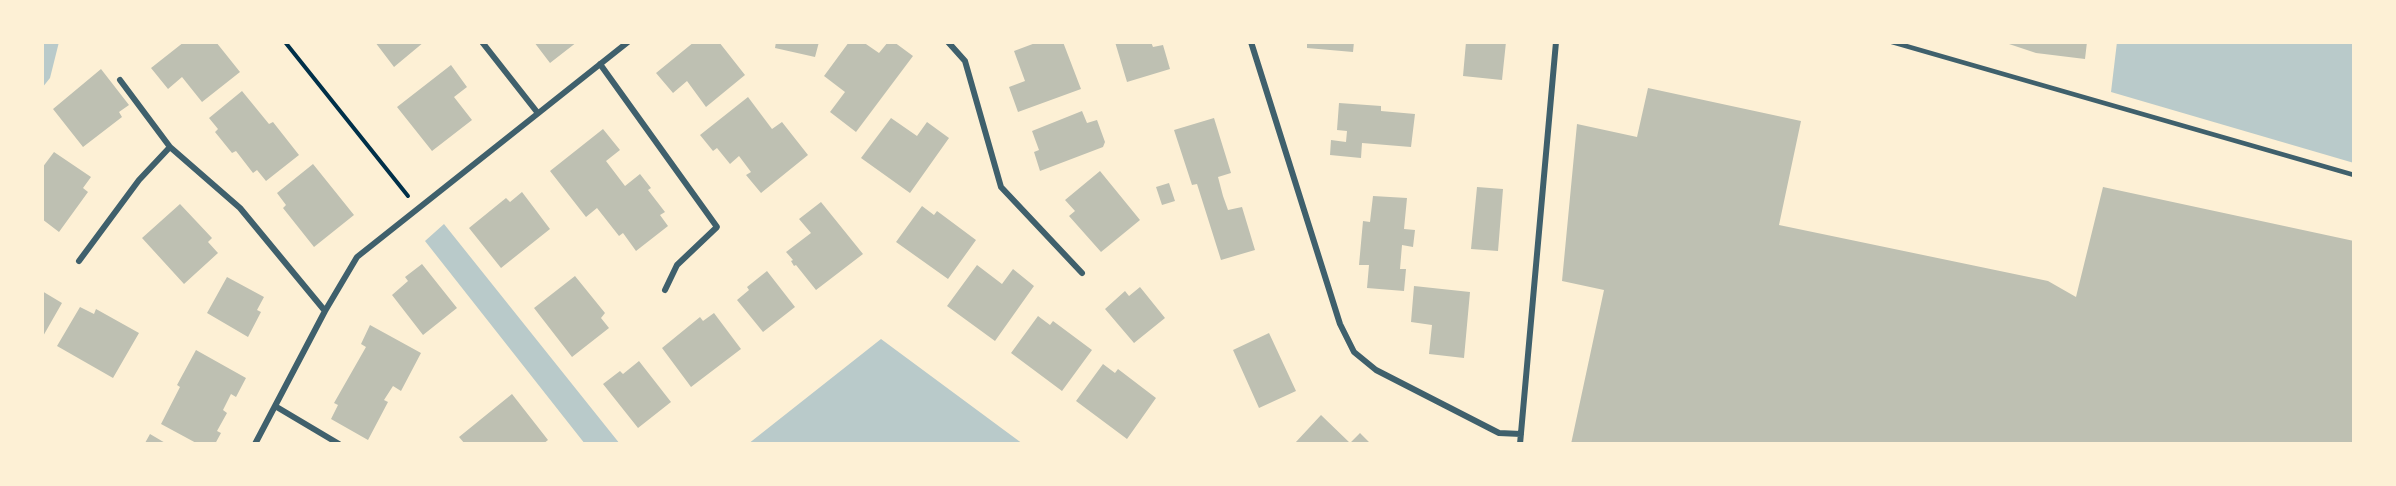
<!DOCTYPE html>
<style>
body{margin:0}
#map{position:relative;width:2396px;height:486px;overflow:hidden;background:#fdf0d5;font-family:"Archivo Narrow",sans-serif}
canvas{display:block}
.frame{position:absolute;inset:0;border:44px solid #fdf0d5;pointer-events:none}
</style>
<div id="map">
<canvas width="2396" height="486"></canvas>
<div class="frame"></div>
</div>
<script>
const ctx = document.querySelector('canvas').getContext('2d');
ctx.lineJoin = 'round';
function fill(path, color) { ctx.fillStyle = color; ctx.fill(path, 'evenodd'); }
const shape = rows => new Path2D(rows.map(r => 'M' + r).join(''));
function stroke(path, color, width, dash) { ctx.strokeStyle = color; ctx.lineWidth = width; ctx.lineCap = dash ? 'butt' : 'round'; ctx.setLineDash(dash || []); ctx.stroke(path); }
fill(shape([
 [42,42,59,42,50,78,42,88],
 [2117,42,2354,42,2354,163,2111,92],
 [444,224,620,444,585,444,425,241],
 [881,339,1004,430,1023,444,748,444]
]), '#b9caca');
fill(shape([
 [184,42,216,42,240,72,202,102,182,77,168,89,151,68],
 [375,42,424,42,394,67],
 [534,42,577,42,550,63],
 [694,42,719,42,745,75,706,107,687,81,673,93,656,73],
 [776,42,819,42,815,57,775,48],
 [849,42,863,42,879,53,888,42,894,42,913,56,856,132,830,112,845,92,824,76],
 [1038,42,1063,42,1081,89,1018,112,1009,87,1025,81,1014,51],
 [1115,42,1151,42,1153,47,1163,45,1170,69,1127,82],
 [1307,42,1354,42,1353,52,1307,48],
 [1466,42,1506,42,1502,80,1463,76],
 [2009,42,2087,42,2085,59,2036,53,2009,44],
 [451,65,467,87,454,97,472,120,432,151,397,107],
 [101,69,129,105,119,112,122,117,83,147,53,109],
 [1648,88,1801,121,1779,225,2048,281,2076,297,2103,187,2354,241,2354,444,1571,444,1604,290,1562,281,1577,124,1637,137],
 [242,91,269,124,273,122,299,155,266,181,257,170,253,173,236,151,232,153,215,132,218,129,209,118],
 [748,97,772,129,782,122,808,155,761,193,746,175,751,172,739,156,730,164,717,148,713,151,700,135],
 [1339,103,1381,106,1381,111,1415,114,1411,147,1362,143,1361,158,1330,155,1331,140,1346,142,1347,131,1337,130],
 [1082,111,1087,123,1097,120,1105,142,1103,147,1040,171,1034,152,1039,150,1032,131],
 [891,118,917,136,927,122,949,138,910,193,861,158],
 [1214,118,1231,173,1218,177,1223,196,1228,210,1242,207,1255,250,1221,260,1197,184,1192,185,1174,130],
 [603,129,620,150,606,161,625,186,640,174,651,188,648,190,665,212,660,215,668,226,636,251,623,233,619,236,597,208,586,217,550,171],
 [54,152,91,177,83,188,88,192,59,232,42,219,42,168],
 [313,164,354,215,314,247,283,208,286,205,277,193],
 [1100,171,1140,220,1101,252,1069,216,1075,211,1065,200],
 [1169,183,1175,201,1162,205,1156,187],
 [1477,187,1503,189,1498,251,1471,249],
 [522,192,550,229,501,268,469,228,506,198,510,202],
 [1373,196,1407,198,1404,229,1415,230,1413,247,1402,245,1400,269,1406,269,1404,291,1367,288,1369,265,1359,265,1363,221,1370,222],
 [821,202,863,254,816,290,796,265,794,266,791,261,793,260,786,252,811,233,799,219],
 [180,204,212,238,208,242,218,253,184,284,142,238],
 [922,206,934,215,937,211,976,240,948,279,896,242],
 [422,264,457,308,423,335,392,295,408,281,405,277],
 [977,265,1002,284,1013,269,1034,286,995,341,947,306],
 [767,271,795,307,763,332,737,300,749,290,747,287],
 [575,276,605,313,601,318,609,328,572,357,534,308],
 [227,277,264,297,257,310,261,312,248,337,207,313],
 [1414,286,1470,292,1464,358,1429,354,1432,325,1411,322],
 [1140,287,1165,318,1134,343,1105,309,1125,291,1129,296],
 [42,291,62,303,42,338],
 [80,307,94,314,96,309,139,333,113,378,57,346],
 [714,313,741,349,691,387,662,348,700,317,703,321],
 [1038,316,1050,325,1053,321,1092,350,1062,391,1011,353],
 [370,325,421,353,401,391,393,386,384,400,388,402,368,440,331,419,338,405,334,403,366,347,361,344],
 [1269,333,1296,391,1259,408,1233,350],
 [196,350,246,378,236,397,231,394,223,410,227,413,217,431,221,433,215,444,198,444,161,424,180,387,177,385],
 [639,361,671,402,638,428,603,384,620,371,623,374],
 [1103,364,1115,373,1118,369,1156,398,1127,439,1076,401],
 [512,394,548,440,543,444,465,444,459,437],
 [1321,415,1350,443,1360,433,1371,444,1296,444,1295,443],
 [150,434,167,444,145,443]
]), '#bec0b2');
stroke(shape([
 [285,42,408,196]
]), '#003049', 4);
stroke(shape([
 [1892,42,2354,175]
]), '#3f606c', 4.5);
stroke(shape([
 [482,42,537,112],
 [948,42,965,61,1001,187,1082,273],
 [1251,42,1340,324,1354,352,1376,370,1499,433,1521,434],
 [600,64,717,227,677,265,665,290],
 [120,80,170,147,240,208,325,311],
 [79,261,139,180,170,147],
 [275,406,339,444],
 [255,444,325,311,357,257,628,42],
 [1520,444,1556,42]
]), '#3f606c', 6);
</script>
